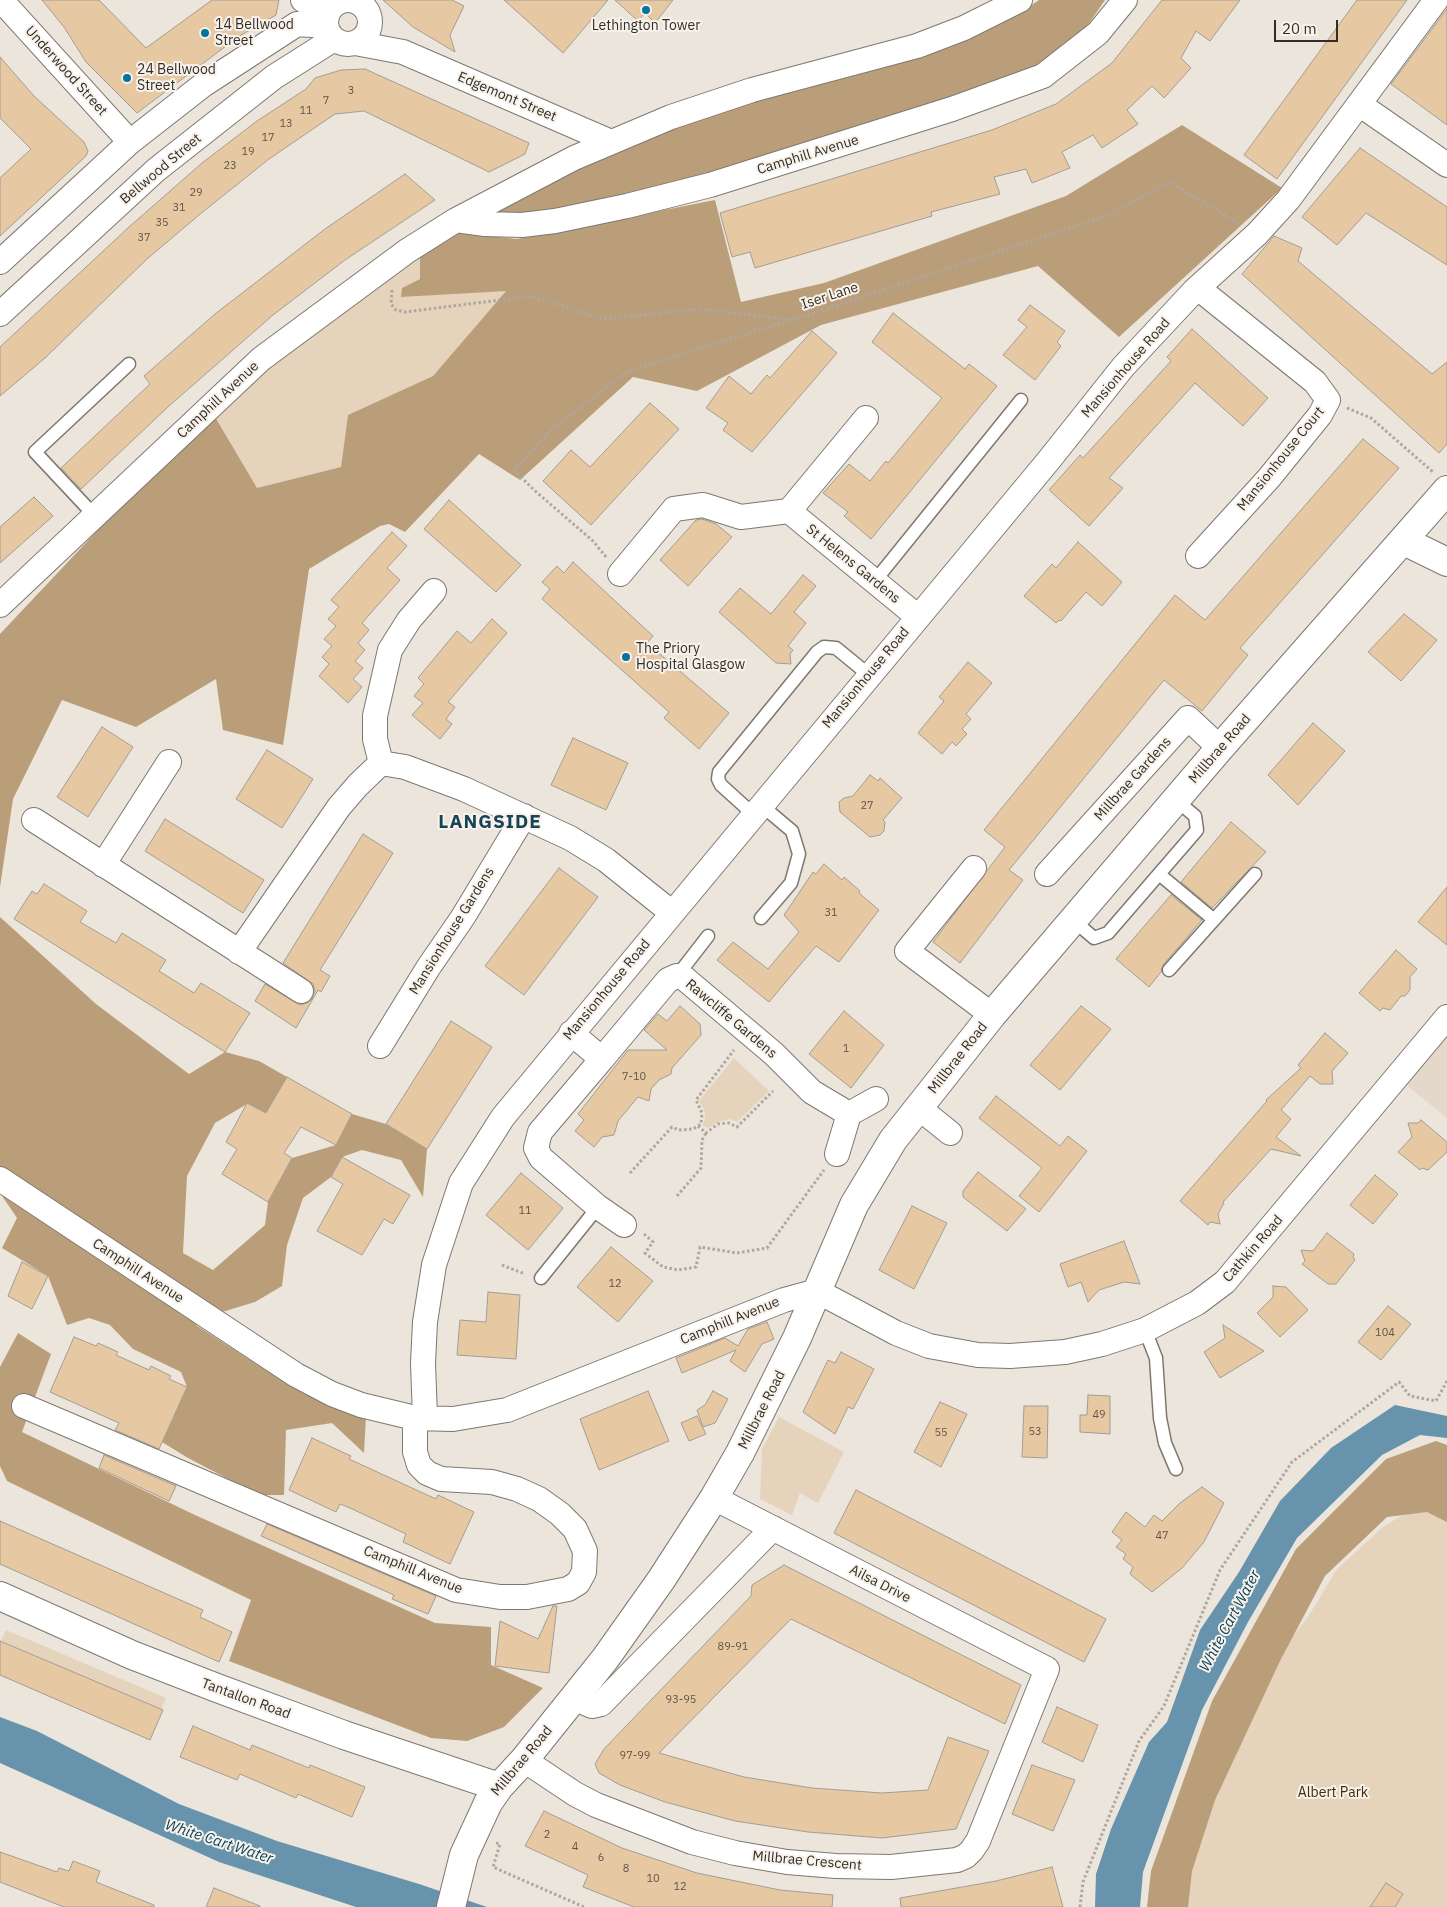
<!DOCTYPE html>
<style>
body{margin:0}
#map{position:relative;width:1447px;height:1907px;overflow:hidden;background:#ece5dc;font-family:"IBM Plex Sans",sans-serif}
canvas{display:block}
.scale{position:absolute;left:1274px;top:20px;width:64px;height:22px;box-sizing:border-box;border:2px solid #302d2a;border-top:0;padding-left:6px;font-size:15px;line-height:18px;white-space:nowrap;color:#302d2a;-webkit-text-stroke:4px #f9f2ea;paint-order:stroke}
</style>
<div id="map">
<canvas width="1447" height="1907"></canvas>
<div class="scale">20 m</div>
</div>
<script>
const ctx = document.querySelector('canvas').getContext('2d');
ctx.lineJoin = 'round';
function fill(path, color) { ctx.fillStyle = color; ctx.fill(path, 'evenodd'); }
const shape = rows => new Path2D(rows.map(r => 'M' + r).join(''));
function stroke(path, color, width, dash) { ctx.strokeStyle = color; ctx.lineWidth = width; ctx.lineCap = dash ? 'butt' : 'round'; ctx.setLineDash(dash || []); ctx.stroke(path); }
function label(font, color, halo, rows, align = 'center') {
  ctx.font = font + ' "IBM Plex Sans",sans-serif'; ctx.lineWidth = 4; ctx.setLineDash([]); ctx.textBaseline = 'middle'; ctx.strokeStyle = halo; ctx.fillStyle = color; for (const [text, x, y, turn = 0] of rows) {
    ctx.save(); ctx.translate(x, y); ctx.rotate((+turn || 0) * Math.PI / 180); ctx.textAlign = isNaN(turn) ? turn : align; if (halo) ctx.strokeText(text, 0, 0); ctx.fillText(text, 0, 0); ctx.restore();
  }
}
fill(shape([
 [1447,1036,1447,1118,1406,1085]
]), '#e3d8ca');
fill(shape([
 [420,252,420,279,402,288,401,297,507,290,433,376,348,415,341,467,257,488,211,410],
 [734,1058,769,1091,737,1122,730,1119,718,1122,708,1128,702,1125,705,1120,704,1109,699,1101],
 [779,1417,844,1452,818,1503,800,1493,792,1515,760,1499,762,1449],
 [1427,1500,1447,1508,1447,1907,1176,1907,1179,1865,1273,1661,1308,1617,1337,1569,1383,1527],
 [6,1630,166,1698,161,1710,1,1641]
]), '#e5d3bc');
fill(shape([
 [1039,0,1105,0,1083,32,1043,64,987,89,700,179,524,219,494,212,601,157,714,109,934,52,1017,15],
 [1182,125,1282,188,1119,337,1038,266,821,325,697,391,633,377,520,480,479,454,405,532,389,524,380,526,309,569,283,745,223,730,216,679,136,727,62,700,13,799,0,887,0,634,211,410,257,488,341,467,348,415,433,376,506,291,401,297,402,288,420,279,420,252,454,232,517,239,715,200,741,302,824,283,1066,196],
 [0,917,96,1004,189,1074,225,1052,259,1061,287,1077,266,1113,247,1104,215,1123,187,1176,183,1253,213,1270,265,1225,268,1202,292,1158,336,1145,352,1114,386,1124,427,1149,423,1197,401,1160,362,1150,342,1157,331,1177,303,1198,287,1245,282,1286,255,1302,222,1312,196,1325,267,1371,366,1416,364,1453,332,1423,286,1430,284,1495,259,1495,188,1458,162,1442,187,1387,181,1372,133,1349,110,1325,89,1318,67,1325,48,1276,2,1248,17,1218,0,1193],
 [18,1333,51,1354,22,1432,195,1515,435,1623,491,1627,491,1665,543,1688,504,1727,467,1741,431,1738,229,1661,251,1600,7,1481,0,1466,0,1367],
 [1436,1441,1447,1445,1447,1522,1427,1512,1387,1517,1325,1576,1280,1661,1215,1800,1192,1871,1188,1907,1147,1907,1151,1871,1212,1701,1296,1549,1386,1459]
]), '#ba9e79');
fill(shape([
 [1395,1405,1447,1416,1447,1438,1420,1435,1382,1455,1297,1538,1248,1622,1202,1710,1143,1872,1140,1907,1095,1907,1096,1874,1111,1829,1149,1742,1167,1722,1200,1630,1239,1572,1280,1501,1331,1448],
 [0,1717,37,1731,179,1804,277,1841,419,1884,487,1907,356,1907,219,1862,0,1763]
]), '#6794ac');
const building = shape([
 [42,0,99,0,146,48,212,0,279,0,276,15,238,37,137,113,86,62,64,27,42,0],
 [383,0,452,0,464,6,450,35,455,52,413,27,383,0],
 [504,0,608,0,563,53,504,0],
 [615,0,673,0,655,23,645,13,638,21,615,0],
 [1162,0,1240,0,1210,41,1196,31,1181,58,1191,68,1164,98,1152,86,1127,110,1138,124,1102,148,1093,135,1062,152,1070,168,1032,183,1026,169,994,177,1000,194,931,212,932,216,755,268,750,252,732,257,720,213,992,130,1056,104,1112,63,1162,0],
 [1357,0,1407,0,1277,179,1244,155,1357,0],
 [1447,9,1447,125,1391,84,1447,9],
 [0,57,34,96,84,142,88,151,86,156,0,236,0,178,31,149,0,118,0,57],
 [365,69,529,143,525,154,489,172,364,111,335,114,269,159,199,215,147,259,45,358,0,396,0,347,129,227,202,163,257,121,306,89,315,78,341,70,365,69],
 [1360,148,1447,207,1447,265,1366,213,1337,245,1302,217,1360,148],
 [405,174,435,200,345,260,273,315,169,406,81,489,61,468,150,384,144,376,215,314,325,229,405,174],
 [1274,236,1302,248,1298,261,1432,374,1447,362,1447,444,1439,453,1242,274,1274,236],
 [1030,305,1065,331,1057,342,1061,346,1035,380,1003,355,1027,327,1018,320,1030,305],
 [893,313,965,369,969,364,997,386,871,539,844,516,848,512,823,493,849,464,870,481,886,461,888,463,942,398,872,342,893,313],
 [1192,329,1268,398,1243,426,1195,383,1109,478,1123,488,1089,526,1049,490,1080,455,1083,458,1171,361,1167,357,1192,329],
 [812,331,837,353,752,452,723,430,728,423,706,408,729,376,751,394,767,375,770,378,812,331],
 [650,403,679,429,591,525,543,481,571,450,590,467,650,403],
 [1363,439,1399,468,1240,648,1248,655,1202,711,1164,680,1009,870,1023,880,960,963,933,942,1005,847,984,830,1175,595,1205,620,1363,439],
 [34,497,53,516,0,563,0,527,34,497],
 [449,500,521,565,496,592,424,529,449,500],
 [702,519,716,524,732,537,688,586,660,560,696,520,702,519],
 [392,532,407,546,387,568,400,580,362,623,369,630,358,643,365,650,355,661,363,668,353,679,362,687,348,703,319,676,329,664,322,657,332,646,324,639,336,626,328,619,339,607,331,600,392,532],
 [1078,542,1122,582,1102,606,1086,592,1061,621,1059,620,1056,623,1024,596,1052,564,1056,568,1078,542],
 [573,562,653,636,647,643,729,713,699,749,664,718,669,712,542,599,550,589,542,582,557,566,564,573,573,562],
 [803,575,816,586,794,612,806,623,788,646,793,650,790,654,791,664,776,663,719,612,740,588,771,614,803,575],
 [1404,614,1437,640,1401,681,1368,652,1404,614],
 [492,619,507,633,448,702,455,707,446,719,452,724,440,739,412,715,423,703,414,696,424,684,418,678,457,631,471,643,492,619],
 [968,662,992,683,966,714,971,719,962,729,967,734,956,746,952,742,942,754,918,733,944,701,939,697,968,662],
 [1313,723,1345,751,1298,805,1268,775,1313,723],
 [102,727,133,747,88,817,57,797,102,727],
 [573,738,628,763,606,810,551,785,573,738],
 [267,750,313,779,282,828,236,799,267,750],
 [870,775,878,781,880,778,902,798,883,820,885,822,884,831,880,835,870,837,840,812,839,802,844,798,853,796,870,775],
 [165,819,264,880,243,913,145,851,165,819],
 [1231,822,1266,852,1212,908,1181,882,1231,822],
 [363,834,393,853,320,970,330,976,321,992,318,990,296,1028,255,1001,265,984,300,1005,307,1003,312,999,315,991,313,984,283,963,363,834],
 [824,864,842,880,844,877,860,891,859,893,879,910,839,962,816,946,769,1002,717,960,733,942,768,969,799,932,784,915,813,872,816,874,824,864],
 [559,868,598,897,524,995,485,966,559,868],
 [44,884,87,911,80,922,116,943,122,933,166,960,159,971,164,974,194,993,201,983,250,1013,225,1052,14,919,32,891,37,894,44,884],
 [1447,887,1447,945,1418,922,1447,887],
 [1171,895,1202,920,1163,965,1161,972,1149,987,1116,959,1171,895],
 [1396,950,1417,969,1410,977,1410,990,1405,996,1401,996,1390,1010,1383,1008,1380,1011,1359,993,1396,950],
 [680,1006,700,1024,701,1035,672,1068,671,1074,659,1080,651,1089,649,1101,638,1097,618,1121,614,1135,602,1137,594,1147,575,1131,584,1120,578,1114,628,1050,667,1050,644,1030,658,1014,667,1021,680,1006],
 [1081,1006,1111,1029,1060,1090,1030,1065,1081,1006],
 [844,1011,884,1045,851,1088,809,1054,844,1011],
 [451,1021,492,1047,427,1149,386,1124,451,1021],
 [1325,1033,1348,1053,1332,1071,1333,1084,1320,1084,1310,1076,1281,1110,1291,1119,1276,1137,1301,1156,1271,1149,1223,1202,1224,1203,1218,1214,1220,1224,1210,1222,1208,1225,1180,1201,1267,1101,1266,1100,1301,1068,1298,1065,1325,1033],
 [287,1077,352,1114,336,1145,301,1127,284,1153,292,1158,268,1202,222,1174,237,1149,226,1142,247,1103,266,1113,287,1077],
 [996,1096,1060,1146,1068,1136,1087,1151,1039,1212,1019,1196,1042,1168,979,1118,996,1096],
 [1421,1120,1447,1142,1447,1152,1428,1170,1422,1168,1420,1170,1398,1152,1412,1137,1408,1123,1418,1123,1421,1120],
 [342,1157,410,1195,393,1224,384,1219,362,1255,317,1231,343,1184,331,1177,342,1157],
 [978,1172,1026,1209,1007,1231,963,1197,963,1191,978,1172],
 [521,1173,563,1208,528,1250,486,1215,521,1173],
 [1375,1175,1398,1194,1373,1224,1350,1205,1375,1175],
 [912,1206,947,1223,914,1289,879,1270,912,1206],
 [1327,1233,1354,1254,1353,1257,1355,1260,1336,1284,1328,1284,1302,1264,1305,1261,1301,1250,1313,1251,1327,1233],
 [1124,1241,1140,1284,1124,1282,1099,1290,1088,1302,1081,1282,1068,1287,1060,1264,1124,1241],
 [611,1247,653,1281,618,1322,577,1287,611,1247],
 [22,1262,48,1276,32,1309,8,1296,22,1262],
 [1273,1286,1286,1287,1308,1310,1280,1337,1257,1313,1273,1297,1273,1286],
 [488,1292,520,1295,516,1359,457,1355,460,1320,486,1322,488,1292],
 [1388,1306,1411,1324,1381,1360,1358,1342,1388,1306],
 [767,1322,774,1339,762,1344,745,1372,730,1361,736,1350,682,1373,676,1358,725,1338,738,1346,748,1329,767,1322],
 [1223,1325,1264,1351,1220,1378,1204,1352,1225,1338,1223,1325],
 [74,1337,96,1346,98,1343,118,1352,116,1355,149,1370,151,1366,171,1376,169,1379,187,1387,159,1449,115,1430,119,1423,50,1392,74,1337],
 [841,1352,874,1369,853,1409,848,1407,835,1434,803,1412,828,1360,835,1363,841,1352],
 [648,1391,669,1441,599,1470,580,1419,648,1391],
 [713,1391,728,1399,715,1423,703,1427,697,1410,705,1405,713,1391],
 [1088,1395,1110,1396,1110,1434,1080,1432,1080,1415,1087,1415,1088,1395],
 [940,1402,967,1414,941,1467,914,1452,940,1402],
 [1024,1406,1048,1406,1047,1458,1022,1457,1024,1406],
 [697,1416,706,1434,689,1441,681,1423,697,1416],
 [312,1438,351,1456,349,1459,436,1499,438,1495,474,1512,450,1564,403,1542,406,1534,350,1508,340,1504,336,1512,289,1490,312,1438],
 [104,1455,176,1486,169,1501,99,1468,104,1455],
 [1202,1487,1224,1503,1204,1542,1182,1568,1152,1592,1130,1574,1133,1567,1123,1559,1126,1554,1116,1547,1122,1540,1112,1532,1126,1512,1145,1527,1154,1515,1162,1521,1180,1503,1202,1487],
 [856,1490,1106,1619,1084,1662,834,1533,856,1490],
 [0,1521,203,1610,200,1617,232,1632,219,1662,0,1564,0,1521],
 [267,1524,436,1596,428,1614,392,1599,394,1595,261,1536,267,1524],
 [784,1565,1021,1685,1005,1724,791,1619,659,1753,744,1777,812,1788,882,1793,928,1790,948,1737,989,1751,956,1829,882,1838,808,1832,735,1821,665,1802,620,1785,599,1773,595,1764,604,1749,751,1596,752,1585,784,1565],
 [553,1606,557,1606,549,1673,495,1666,500,1621,538,1639,553,1606],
 [0,1641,163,1710,150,1740,0,1675,0,1641],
 [1057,1707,1098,1725,1083,1762,1042,1742,1057,1707],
 [193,1726,250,1750,252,1745,309,1768,310,1765,365,1787,352,1817,298,1794,296,1798,240,1774,237,1780,180,1757,193,1726],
 [1032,1765,1075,1780,1053,1831,1012,1814,1032,1765],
 [544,1811,622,1848,697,1873,780,1890,833,1895,832,1907,634,1907,583,1887,588,1875,525,1846,544,1811],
 [0,1852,57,1872,59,1868,69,1871,73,1861,100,1871,96,1882,154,1905,154,1907,64,1907,0,1882,0,1852],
 [1052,1867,1063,1907,901,1907,900,1898,996,1881,1052,1867],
 [1386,1883,1403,1894,1395,1907,1370,1907,1386,1883],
 [214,1888,260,1906,260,1907,206,1907,214,1888]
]);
fill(building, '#e6c9a2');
stroke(building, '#a39c94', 1);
const lane = shape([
 [94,515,35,452,129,364],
 [874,582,1021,400],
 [761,805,792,831,799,854,791,883,761,918],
 [753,814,721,785,718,779,719,772,817,652,824,647,836,648,869,675],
 [1159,874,1213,919],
 [1073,920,1094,938,1108,933,1197,830,1195,816,1176,800],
 [1169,970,1255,874],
 [677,976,708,936],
 [541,1278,598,1207],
 [1145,1330,1156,1358,1160,1418,1165,1443,1176,1469]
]);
const street = shape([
 [1,0,130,142],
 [303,0,327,17],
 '326 22a22 22 0 1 1 44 0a22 22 0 1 1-44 0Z',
 [355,43,403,52,611,142],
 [1359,104,1447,165],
 [456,220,485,224,522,225,555,221,627,206,710,185,952,109,1043,76,1098,33,1125,0],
 [0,262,130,142,203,85,297,24,326,26],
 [1198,288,1315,382,1328,400,1320,415,1269,478,1198,556],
 [0,314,156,170,274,77,334,39],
 [789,511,866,418],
 [620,574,674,509,703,505,741,517,789,511,918,617],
 [0,605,261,359,407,251,456,220,574,158,671,117,752,90,917,46,964,28,1020,0],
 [381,763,375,739,375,716,390,650,409,620,434,591],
 [34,820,301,991],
 [103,865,169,762],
 [974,868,907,951,992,1015],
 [1047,874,1188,718,1220,748],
 [239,952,339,807,358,785,381,763,405,767,464,789,570,838,606,860,671,912],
 [571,1033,602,1059,668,980,677,976,684,978,774,1054,812,1092,849,1114],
 [380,1046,428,968,463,917,524,816],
 [602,1059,540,1132,536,1148,541,1158,598,1207,624,1225],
 [919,1108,950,1133],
 [837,1154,849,1114,876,1099],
 [0,1179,296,1375,332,1394,361,1405,415,1418,453,1419,507,1410,784,1300,817,1291,896,1333,929,1346,978,1355,1010,1356,1065,1352,1102,1344,1145,1330,1197,1303,1225,1282,1447,1017],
 [24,1406,456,1590,500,1597,527,1597,568,1589,578,1583,584,1572,585,1551,575,1529,560,1514,539,1499,517,1489,492,1482,441,1479,427,1473,419,1465,415,1452,415,1418],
 [425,1418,423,1363,425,1322,434,1265,461,1183,503,1117,1049,460,1123,367,1194,291,1257,234,1288,200,1436,0],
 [574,1698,592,1706,601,1704,773,1528],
 [524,1760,575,1794,596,1805,692,1842,735,1853,787,1862,836,1866,891,1867,957,1860,966,1856,972,1850,978,1841,1047,1669,714,1498]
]);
const secondary = shape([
 [1404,541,1447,562],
 [0,1596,132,1655,217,1688,344,1735,499,1787],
 [451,1907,464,1855,488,1803,499,1787,524,1760,605,1659,661,1580,714,1498,740,1453,797,1338,854,1205,893,1140,992,1015,1220,748,1447,490]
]);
stroke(lane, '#7e7871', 15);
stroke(street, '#7e7871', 26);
stroke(secondary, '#7e7871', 30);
stroke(shape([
 [392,290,391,304,396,310,405,312,532,296,601,319,700,309,794,320,1109,215,1169,182,1238,223],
 [1347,408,1371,418,1433,472],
 [606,557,593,541,534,490,514,470,551,430,628,371,791,320],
 [698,1126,706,1133,718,1124,729,1123,737,1127,773,1091],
 [630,1173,672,1127,679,1130,693,1129,701,1124,702,1113,696,1100,734,1050],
 [677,1196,701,1168,702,1140,706,1133],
 [644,1234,653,1242,645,1253,663,1267,678,1270,696,1267,700,1247,737,1253,767,1248,824,1170],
 [502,1265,525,1274],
 [496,1843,500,1844,493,1867,584,1907],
 [1080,1907,1083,1882,1139,1741,1164,1706,1220,1570,1292,1462,1399,1382,1410,1396,1436,1401,1447,1381]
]), '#ada7a0', 3, [2.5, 2.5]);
stroke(lane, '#fff', 12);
stroke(street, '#fff', 24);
stroke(secondary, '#fff', 28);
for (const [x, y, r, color] of [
 [646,10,5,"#04749f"],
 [205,33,5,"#04749f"],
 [127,78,5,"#04749f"],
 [626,657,5,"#04749f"]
]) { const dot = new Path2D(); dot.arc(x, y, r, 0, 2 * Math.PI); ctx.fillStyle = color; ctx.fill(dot); stroke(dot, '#f9f2ea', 2); }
label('11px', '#5e5448', null, [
 ["3",351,91],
 ["7",326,101],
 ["11",306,111],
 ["13",286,124],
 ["17",268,138],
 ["19",248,152],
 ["23",230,166],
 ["29",196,193],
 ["31",179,208],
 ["35",162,223],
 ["37",144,238],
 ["27",867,806],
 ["31",831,913],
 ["1",846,1049],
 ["7-10",634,1077],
 ["11",525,1211],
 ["12",615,1284],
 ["104",1385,1333],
 ["49",1099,1415],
 ["53",1035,1432],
 ["55",941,1433],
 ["47",1162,1536],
 ["89-91",733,1647],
 ["93-95",681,1700],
 ["97-99",635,1756],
 ["2",547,1835],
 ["4",575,1847],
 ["6",601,1858],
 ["8",626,1869],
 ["10",653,1879],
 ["12",680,1887]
]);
label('14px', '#302d2a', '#f9f2ea', [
 ["14 Bellwood",215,25],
 ["Street",215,41],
 ["Lethington Tower",646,26,"center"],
 ["24 Bellwood",137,70],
 ["Street",137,86],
 ["The Priory",636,649],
 ["Hospital Glasgow",636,665]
], 'left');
label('14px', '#302d2a', '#f9f2ea', [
 ["Underwood Street",66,71,48],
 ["Edgemont Street",507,97,23],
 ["Camphill Avenue",808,155,-17],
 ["Bellwood Street",161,169,-40],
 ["Iser Lane",830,296,-18],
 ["Mansionhouse Road",1126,368,-49],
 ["Camphill Avenue",218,400,-43],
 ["Mansionhouse Court",1281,459,-51],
 ["St Helens Gardens",853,564,39],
 ["Mansionhouse Road",866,678,-50],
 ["Millbrae Road",1220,749,-49],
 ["Millbrae Gardens",1133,779,-48],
 ["Mansionhouse Gardens",452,931,-58],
 ["Mansionhouse Road",607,990,-50],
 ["Rawcliffe Gardens",731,1019,40],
 ["Millbrae Road",958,1058,-52],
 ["Cathkin Road",1253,1249,-49],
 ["Camphill Avenue",138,1271,33],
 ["Camphill Avenue",730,1321,-22],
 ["Millbrae Road",762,1410,-63],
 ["Camphill Avenue",413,1570,22],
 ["Ailsa Drive",880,1584,27],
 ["Tantallon Road",246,1699,20],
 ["Millbrae Road",522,1761,-50],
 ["Millbrae Crescent",807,1861,5]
]);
label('14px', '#402b0b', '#f9f2ea', [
 ["Albert Park",1333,1793]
]);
label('italic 15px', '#003e58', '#f9f2ea', [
 ["White Cart Water",1230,1621,-62],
 ["White Cart Water",219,1842,18]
]);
ctx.letterSpacing = '1px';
label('bold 19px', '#174358', '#f9f2ea', [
 ["LANGSIDE",490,823]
]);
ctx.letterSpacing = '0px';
</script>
